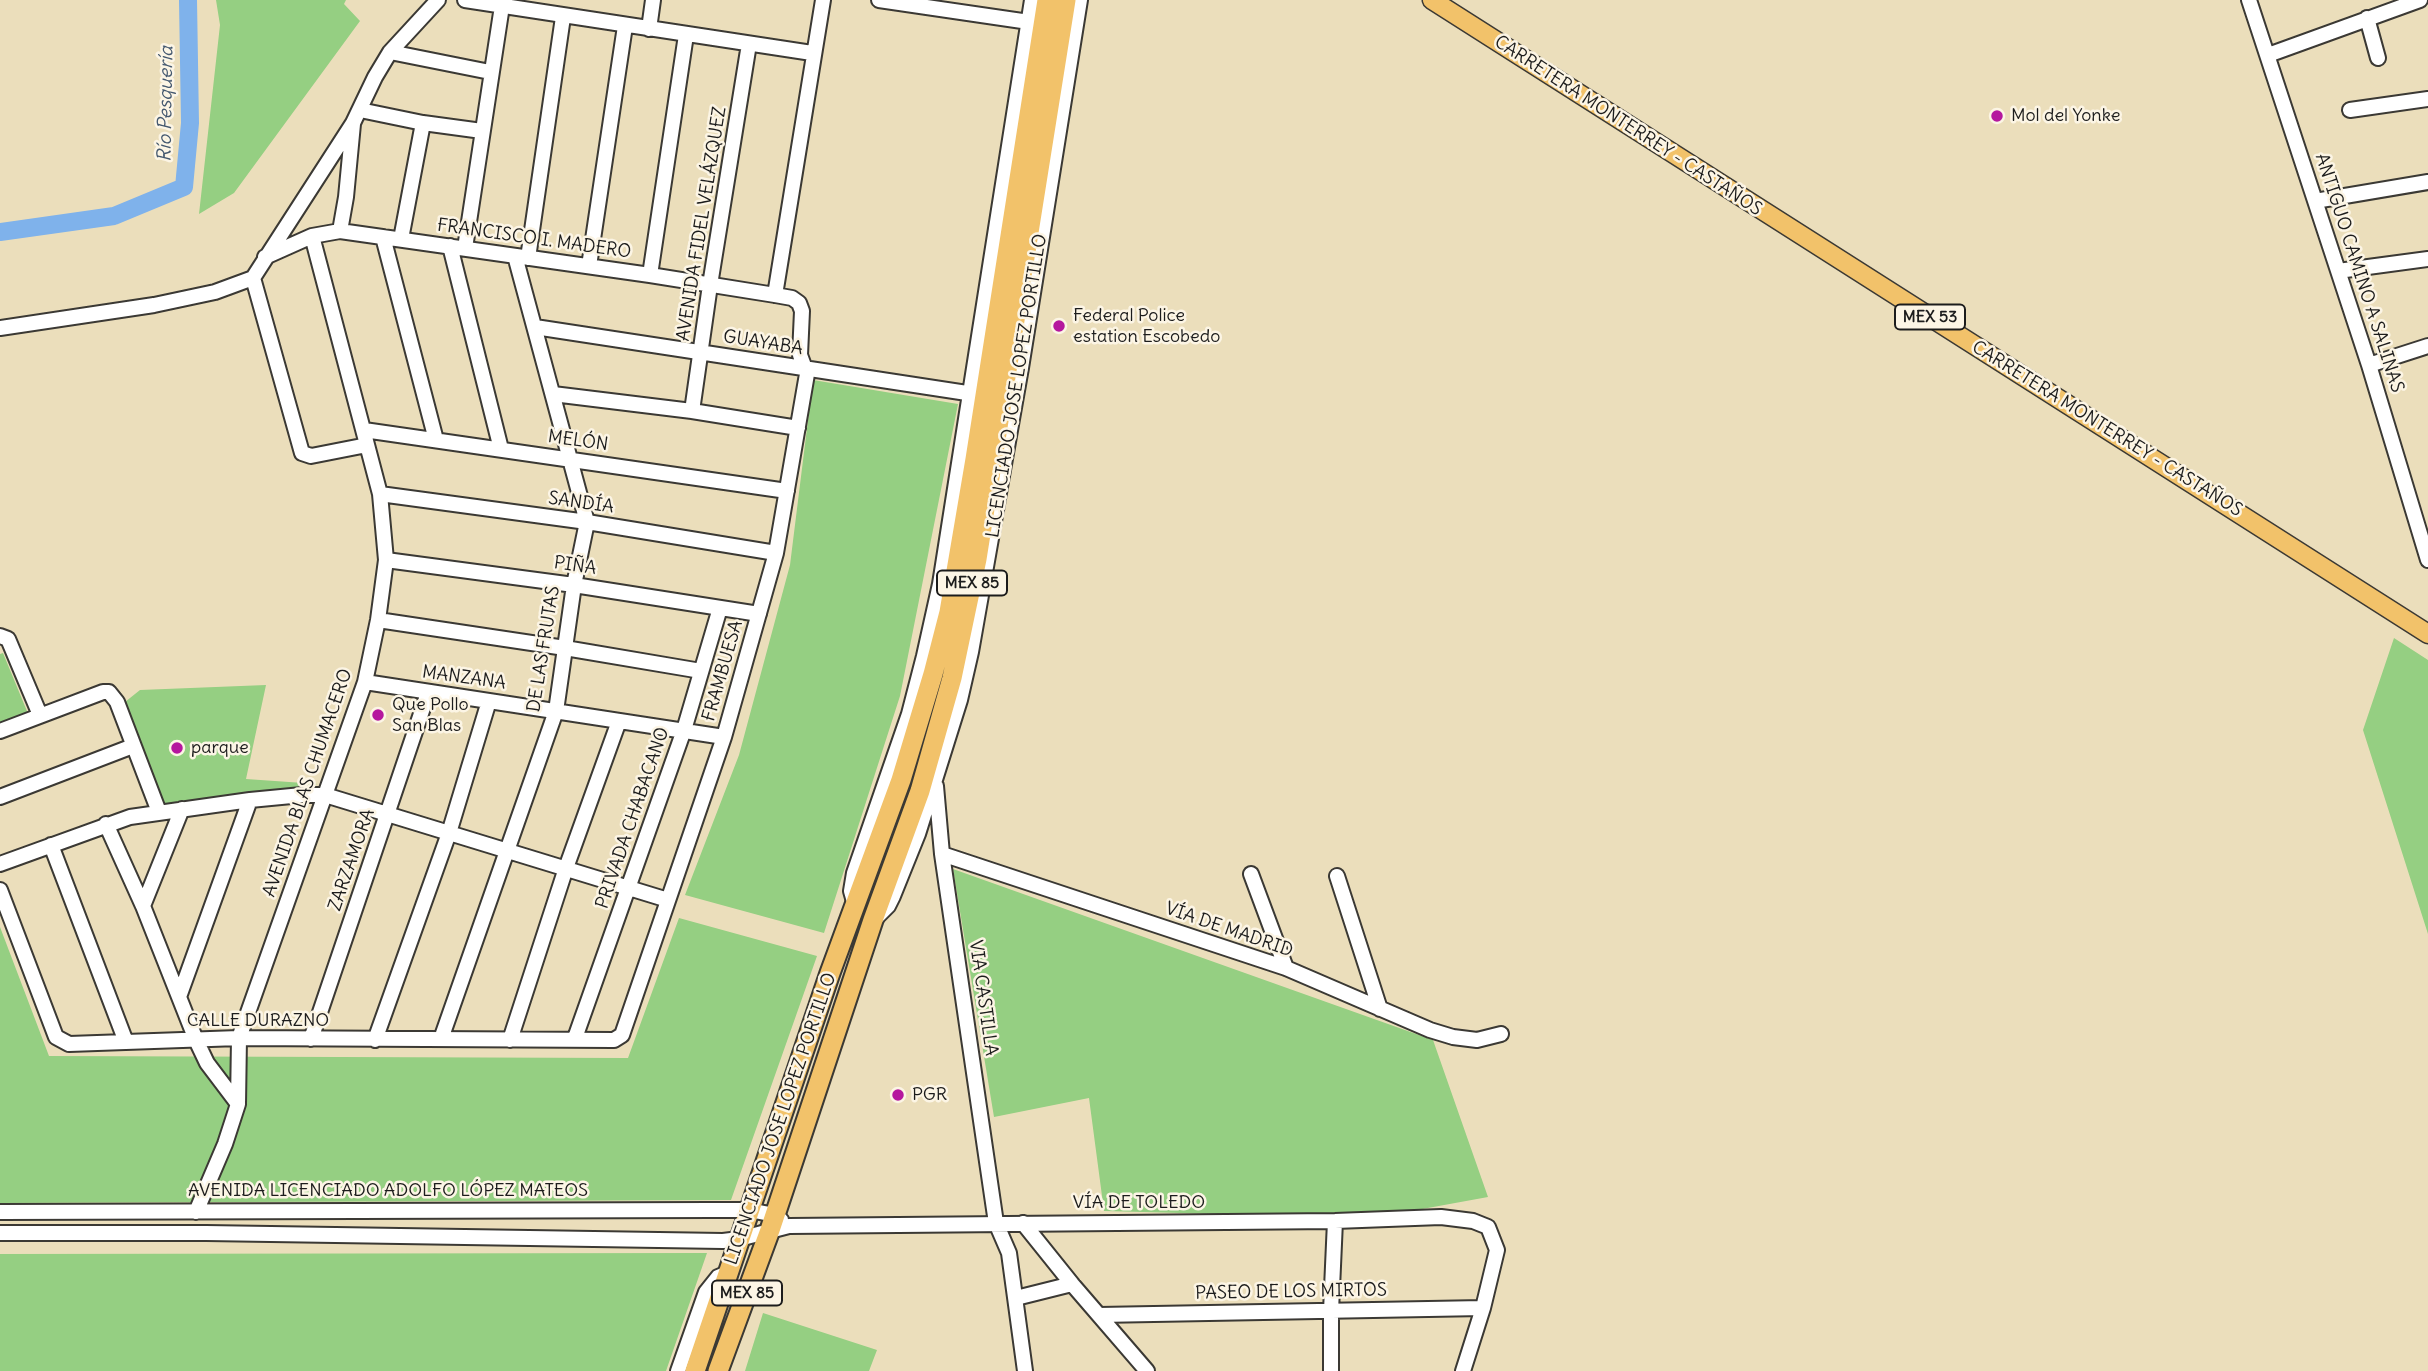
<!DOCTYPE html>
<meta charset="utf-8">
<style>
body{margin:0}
canvas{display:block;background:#ebdebb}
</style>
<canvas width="2428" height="1371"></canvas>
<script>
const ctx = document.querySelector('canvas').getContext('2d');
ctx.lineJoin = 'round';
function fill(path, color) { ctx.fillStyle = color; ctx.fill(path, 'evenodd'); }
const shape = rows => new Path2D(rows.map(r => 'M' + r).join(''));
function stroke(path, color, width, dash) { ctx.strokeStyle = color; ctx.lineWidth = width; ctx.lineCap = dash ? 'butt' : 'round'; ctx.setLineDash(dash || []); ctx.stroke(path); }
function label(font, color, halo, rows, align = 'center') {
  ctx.font = font + ' Delius,sans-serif'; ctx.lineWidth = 5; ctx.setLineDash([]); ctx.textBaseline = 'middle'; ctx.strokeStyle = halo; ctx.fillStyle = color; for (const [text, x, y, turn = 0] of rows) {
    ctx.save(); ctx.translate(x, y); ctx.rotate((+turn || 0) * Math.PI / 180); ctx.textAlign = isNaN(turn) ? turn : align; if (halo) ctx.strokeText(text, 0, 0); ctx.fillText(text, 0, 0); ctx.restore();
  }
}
fill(shape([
 [216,0,346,0,344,4,360,21,234,193,199,214,220,25],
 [813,380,958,404,900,696,824,933,685,895,739,755,790,565],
 [2394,638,2428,660,2428,934,2363,730],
 [3,653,29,716,0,726,0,654],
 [266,685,246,779,318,784,167,804,161,801,120,706,140,690],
 [953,869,1433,1040,1488,1197,1373,1218,1104,1211,1089,1098,994,1117],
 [679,918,817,956,731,1200,0,1203,0,927,49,1056,628,1058],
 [707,1253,666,1371,0,1371,0,1254],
 [763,1313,877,1350,869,1371,745,1371]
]), '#95cf82');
stroke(shape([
 [0,232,114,216,184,187,190,123,188,0]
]), '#7fb2eb', 18);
const minor = shape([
 [465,0,812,53],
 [879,0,1029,22],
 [2249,0,2369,365,2428,560],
 [2367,18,2378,58],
 [649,29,653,0],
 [390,52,490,72],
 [2268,55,2420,0],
 [360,110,423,123,482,131],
 [2350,110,2428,99],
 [2315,201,2428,182],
 [340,231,346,197,353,124],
 [383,237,436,440],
 [401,239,423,123],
 [450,246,501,449],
 [465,248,502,6],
 [528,258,563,17],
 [589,266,625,26],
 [2338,271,2428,259],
 [650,275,686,35],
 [253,278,353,123,375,77,390,52,438,0],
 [253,278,302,453,311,456,367,445],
 [775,295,823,0],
 [535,327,980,395],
 [0,328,154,305,215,292,253,278],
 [2369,365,2428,346],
 [553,394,692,411,798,428],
 [692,411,710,285,749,44],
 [364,430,787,491],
 [380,494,587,522,776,553],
 [386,560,574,585,759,614],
 [378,620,565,648,701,671],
 [0,636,8,639,40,715],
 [365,682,724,737],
 [0,731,103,692,109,692,117,702,159,812],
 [936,786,942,854,996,1223,1009,1253,1025,1371],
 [0,797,133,746],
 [106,824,143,906,196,1040,207,1063,238,1104],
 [51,845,126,1042],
 [942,854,1286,968,1430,1030,1453,1037,1477,1040,1501,1034],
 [0,864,130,817,250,800,302,795,325,795,668,900],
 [1251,874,1286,968],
 [1337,876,1380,1009],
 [0,890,56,1037,69,1044,239,1038,614,1040,622,1035,724,737,776,553,807,374,800,355,802,311,799,303,792,298,775,295,650,275,340,231,312,236,265,257],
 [855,905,851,891,854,873,909,714,924,656,940,584,1032,0],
 [143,906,182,809],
 [877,917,888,906,893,896,918,834,960,700,971,652,1021,368,1080,0],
 [179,997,250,800],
 [575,1038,684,730,720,608],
 [311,1039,428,693],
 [441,1039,556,711,574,585,587,522,515,256],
 [375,1040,449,833,489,701],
 [510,1040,566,868,619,721],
 [0,1212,712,1210,749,1210,775,1215,781,1220],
 [196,1212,225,1144,238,1104,239,1038,365,682,378,620,386,560,380,494,312,236],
 [1023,1223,1072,1284,1147,1371],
 [0,1233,206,1233,723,1241,739,1239,789,1226,1335,1221,1441,1217,1473,1221,1488,1227,1497,1250,1483,1308,1463,1371],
 [1016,1298,1072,1284],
 [1099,1315,1483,1308],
 [678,1371,706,1292,718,1277,730,1272],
 [1331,1371,1331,1311,1335,1221]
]);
const major = shape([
 [1432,0,2428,634]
]);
const highway = shape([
 [695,1371,830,973,901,780,933,674,949,612,975,459,1047,0],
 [718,1371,770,1230,873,920,920,791,952,678,977,559,1066,0]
]);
stroke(minor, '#3b3934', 18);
stroke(major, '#3b3934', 21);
stroke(highway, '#3b3934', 23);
stroke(minor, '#fff', 14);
stroke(major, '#f2c26a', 18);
stroke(highway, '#f2c26a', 19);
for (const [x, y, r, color] of [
 [1997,116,7,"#b5179e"],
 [1059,326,7,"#b5179e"],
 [378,715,7,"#b5179e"],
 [177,748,7,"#b5179e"],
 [898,1095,7,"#b5179e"]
]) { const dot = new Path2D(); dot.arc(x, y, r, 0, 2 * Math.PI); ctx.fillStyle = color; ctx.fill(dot); stroke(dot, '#fcf5e5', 2.5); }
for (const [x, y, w] of [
 [1930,317,70],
 [972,583,70],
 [747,1293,70]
]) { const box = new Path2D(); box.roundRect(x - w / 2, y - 12.5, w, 25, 5); ctx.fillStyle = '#fcf5e5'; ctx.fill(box); stroke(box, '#1c1c1c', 2); }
label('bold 16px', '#1c1c1c', null, [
 ["MEX 53",1930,317],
 ["MEX 85",972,583],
 ["MEX 85",747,1293]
]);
label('18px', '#1c1c1c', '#fcf5e5', [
 ["Mol del Yonke",2011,116],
 ["Federal Police",1073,316],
 ["estation Escobedo",1073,337],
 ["Que Pollo",392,705],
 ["San Blas",392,726],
 ["parque",191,748],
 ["PGR",912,1095]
], 'left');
label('18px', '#1c1c1c', '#fcf5e5', [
 ["CARRETERA MONTERREY - CASTAÑOS",1628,126,33],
 ["AVENIDA FIDEL VELÁZQUEZ",702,224,-81],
 ["FRANCISCO I. MADERO",534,239,8],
 ["ANTIGUO CAMINO A SALINAS",2359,273,72],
 ["GUAYABA",763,343,9],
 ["LICENCIADO JOSE LOPEZ PORTILLO",1017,386,-81],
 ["CARRETERA MONTERREY - CASTAÑOS",2107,429,32],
 ["MELÓN",578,441,8],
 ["SANDÍA",581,503,8],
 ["PIÑA",575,566,8],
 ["DE LAS FRUTAS",544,649,-81],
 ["FRAMBUESA",723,671,-74],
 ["MANZANA",464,678,8],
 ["AVENIDA BLAS CHUMACERO",308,783,-71],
 ["PRIVADA CHABACANO",633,818,-71],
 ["ZARZAMORA",352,860,-71],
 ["VÍA DE MADRID",1229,930,19],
 ["VIA CASTILLA",983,998,82],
 ["CALLE DURAZNO",258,1021],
 ["LICENCIADO JOSE LOPEZ PORTILLO",781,1119,-71],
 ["AVENIDA LICENCIADO ADOLFO LÓPEZ MATEOS",388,1191],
 ["VÍA DE TOLEDO",1139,1203],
 ["PASEO DE LOS MIRTOS",1291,1292,-1]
]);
label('italic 19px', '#44586f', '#fcf5e5', [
 ["Río Pesquería",166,104,-89]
]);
</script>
